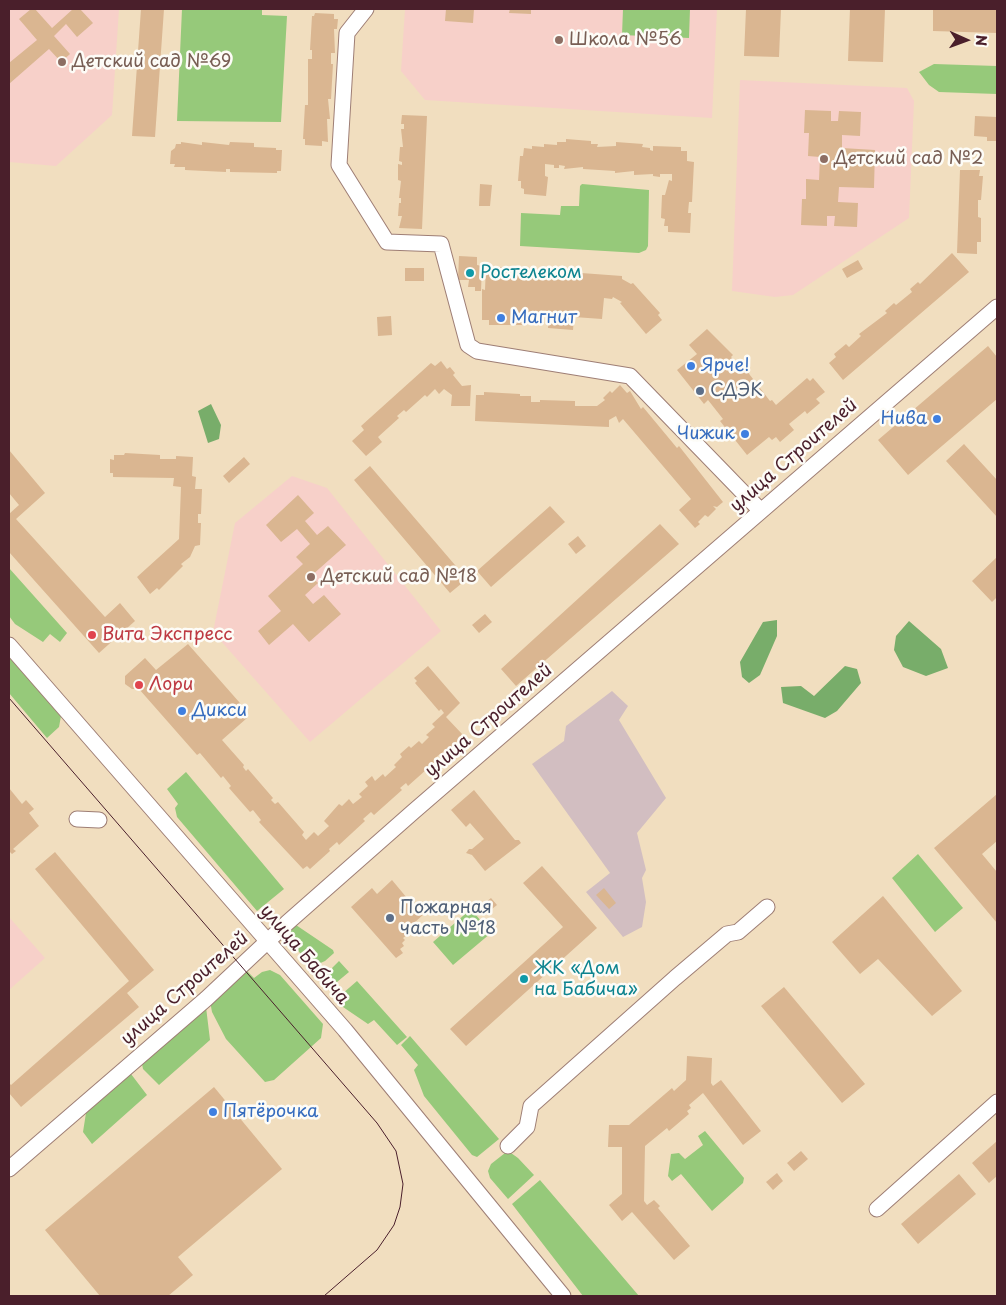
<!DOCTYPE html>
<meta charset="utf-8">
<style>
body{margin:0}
#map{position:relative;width:1006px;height:1305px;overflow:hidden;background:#f1debf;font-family:"Playpen Sans",sans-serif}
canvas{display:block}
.frame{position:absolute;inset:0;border:10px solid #4a1f2b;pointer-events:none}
.north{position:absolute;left:941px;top:15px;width:50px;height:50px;-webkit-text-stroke:4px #fdfcf7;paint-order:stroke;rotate:92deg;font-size:14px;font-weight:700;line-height:20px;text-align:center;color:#4a1f2b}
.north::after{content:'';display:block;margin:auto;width:18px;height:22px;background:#4a1f2b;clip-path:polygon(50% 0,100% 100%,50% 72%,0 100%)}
</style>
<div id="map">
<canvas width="1006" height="1305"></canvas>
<div class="frame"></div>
<div class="north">N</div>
</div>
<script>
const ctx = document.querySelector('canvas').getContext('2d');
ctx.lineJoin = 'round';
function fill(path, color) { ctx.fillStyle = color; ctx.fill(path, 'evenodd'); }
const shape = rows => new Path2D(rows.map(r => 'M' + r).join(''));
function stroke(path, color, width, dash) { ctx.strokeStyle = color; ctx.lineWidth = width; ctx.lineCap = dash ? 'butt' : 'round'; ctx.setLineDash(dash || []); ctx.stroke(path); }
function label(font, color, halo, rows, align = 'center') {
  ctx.font = font + ' "Playpen Sans",sans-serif'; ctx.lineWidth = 5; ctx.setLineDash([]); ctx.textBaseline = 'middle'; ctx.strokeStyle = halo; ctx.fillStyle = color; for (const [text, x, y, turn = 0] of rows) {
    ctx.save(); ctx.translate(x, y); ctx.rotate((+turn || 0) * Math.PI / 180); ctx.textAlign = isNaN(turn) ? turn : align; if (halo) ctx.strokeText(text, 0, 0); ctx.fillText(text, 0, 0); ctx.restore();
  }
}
fill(shape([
 [9,9,119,9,112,115,56,166,9,162],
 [405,9,717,9,712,118,425,100,401,71],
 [740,80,907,88,914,101,909,218,793,295,775,297,732,291],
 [292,476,327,488,441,631,310,742,213,632,235,523],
 [9,917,45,958,9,990]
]), '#f7d0c9');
fill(shape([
 [612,691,628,706,619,720,666,798,637,833,646,870,642,878,646,902,642,927,623,937,586,892,610,873,532,764,564,741,566,726]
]), '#d2bec1');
fill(shape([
 [182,9,262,9,262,15,287,16,281,122,177,121],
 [623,9,690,9,689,38,622,35],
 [934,64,997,66,997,94,939,92,929,85,919,72],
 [582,184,649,190,648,246,646,250,639,253,520,246,521,213,560,215,561,206,579,206,580,186],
 [9,568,67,633,60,642,50,634,43,642,15,624,9,616],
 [9,656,61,716,59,727,47,738,9,693],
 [186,772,284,889,257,911,177,817,175,808,178,804,167,789],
 [918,854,963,908,935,932,892,878],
 [471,909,491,933,453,965,433,942],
 [293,923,333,950,334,953,325,961,316,965,310,964,290,942,289,935],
 [339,961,349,972,337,982,329,983,325,980,325,975],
 [246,970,254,978,262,972,270,970,280,975,323,1024,321,1038,274,1080,265,1082,226,1039,212,1012,210,1001],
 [357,981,407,1037,397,1045,374,1020,368,1024,343,1007,341,1003,342,994],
 [206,1007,210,1040,159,1085,143,1069,142,1064],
 [410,1036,499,1139,477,1157,472,1155,424,1096,414,1070,418,1065,401,1045],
 [131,1074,147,1095,92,1144,83,1132,86,1113],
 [705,1131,744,1178,743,1183,712,1211,681,1174,672,1181,668,1176,671,1154,679,1153,685,1159,703,1145,698,1136],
 [505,1153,511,1153,518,1158,534,1175,508,1199,490,1178,488,1171,491,1164],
 [540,1180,639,1296,583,1296,512,1204]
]), '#96c97a');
fill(shape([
 [211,404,221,425,219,439,208,443,198,411],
 [777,620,777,636,760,675,749,683,742,677,740,662,763,622],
 [909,621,941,649,948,668,926,676,903,667,894,650,896,636],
 [845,666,857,669,861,683,837,711,825,718,783,703,781,687,801,686,814,696]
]), '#78ad6a');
fill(shape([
 [31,9,35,9,52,28,73,9,80,9,93,23,77,37,66,24,54,36,70,54,61,62,49,49,9,84,9,63,37,40,19,19],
 [141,9,164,9,155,137,132,136],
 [446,9,474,9,473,23,445,21],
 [510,9,531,9,531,14,509,13],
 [746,9,781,9,779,57,744,56],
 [850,9,885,9,883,62,848,61],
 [933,9,997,9,997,33,933,31],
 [315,13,334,14,334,19,338,19,337,29,334,29,335,53,331,53,331,64,333,64,331,99,328,99,330,119,327,119,328,142,322,141,322,146,305,145,305,139,303,139,305,105,308,105,308,59,312,59,312,50,310,50,312,16,314,16],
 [805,110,831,111,831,121,838,121,839,111,861,112,860,136,842,135,842,148,875,150,874,188,839,187,838,202,858,203,857,227,834,226,835,216,827,216,827,226,801,225,802,199,806,199,806,179,819,180,820,157,808,156,809,133,804,133],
 [402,115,427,116,422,229,399,228,402,216,398,216,399,203,401,203,401,198,399,198,401,181,398,180,398,164,402,165,402,162,399,161,400,147,403,147,401,129,404,129,404,124,401,124],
 [975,116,997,117,997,141,987,141,987,137,974,136],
 [566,139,591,141,591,144,598,144,597,147,616,146,616,142,643,144,642,147,650,148,650,150,653,151,653,146,681,147,681,151,687,151,687,161,694,162,692,202,689,202,688,213,691,213,690,233,668,232,668,226,664,226,665,219,661,218,662,195,665,195,669,180,672,181,672,174,660,174,660,177,653,176,653,174,634,175,634,171,615,173,615,171,583,169,583,167,564,169,565,166,559,165,559,168,554,168,554,165,545,164,545,176,548,177,546,196,524,194,524,189,521,188,521,181,518,181,520,156,523,156,524,148,532,149,532,146,544,147,544,144,557,145,557,142,566,142],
 [181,142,202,145,202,142,229,145,230,142,254,143,254,147,276,148,276,150,282,150,281,171,277,171,277,173,230,172,230,169,226,169,226,172,185,170,185,167,174,167,175,164,170,164,171,151,175,148,176,144,181,144],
 [960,170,980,170,979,176,983,176,981,200,978,200,978,217,981,218,981,242,977,242,977,254,957,253],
 [480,184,492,185,490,206,479,206],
 [952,253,969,272,843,380,829,363,836,357,834,354,846,344,849,347,861,336,859,334,887,313,885,311,894,303,896,305,912,292,910,289,918,282,920,284],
 [459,256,477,257,477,265,482,266,481,291,475,291,475,287,468,287,469,280,458,280],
 [858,260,863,269,847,278,842,269],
 [486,266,622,276,622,279,631,284,633,283,660,313,658,315,662,320,646,334,620,303,622,302,613,297,612,299,604,298,602,319,574,317,573,330,548,328,549,315,524,313,523,325,489,325,489,320,482,320,482,289,485,290],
 [405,268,424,268,424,281,405,281],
 [391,316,392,335,378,336,377,317],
 [707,329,733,355,731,357,741,368,743,366,770,401,772,400,776,405,807,378,810,381,813,378,825,392,816,399,820,403,807,414,805,411,789,424,794,430,780,442,776,437,772,440,769,437,747,455,720,421,723,419,708,400,704,404,677,370,697,354,689,345],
 [988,346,997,357,997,399,908,475,878,440],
 [441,361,447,369,450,367,455,373,453,375,462,386,471,385,470,406,451,406,452,395,444,389,439,394,435,389,427,397,425,395,406,412,404,410,397,416,399,418,378,437,382,442,366,456,352,441,364,430,361,426,431,363,435,366],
 [620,385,627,393,630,391,641,409,643,407,677,448,679,446,723,502,717,507,713,506,716,509,708,517,705,515,698,522,700,524,695,528,679,510,691,499,623,419,619,423,616,416,609,420,609,427,475,421,476,395,484,395,484,392,520,394,520,396,531,396,531,402,540,402,540,400,575,401,575,406,597,406,605,400,603,398,610,391,612,393],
 [964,444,997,480,997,517,946,461],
 [9,450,45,493,16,519,105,617,120,603,135,621,99,653,9,552,9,514,19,505,9,493],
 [125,453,160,455,160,459,176,459,176,456,193,457,192,476,196,477,195,489,202,489,201,514,198,514,198,523,201,523,200,545,195,546,190,557,181,564,183,566,159,590,157,588,150,594,137,577,179,539,181,487,173,486,174,478,113,477,113,473,110,473,110,459,114,460,114,455,124,455],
 [244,457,250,464,229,483,223,476],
 [370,466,467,579,450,593,354,480],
 [298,495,314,513,305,521,317,535,328,526,346,545,311,576,318,583,305,595,313,604,324,595,341,614,309,642,293,624,269,645,258,631,281,611,268,596,303,564,296,557,310,544,297,529,281,542,266,525],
 [550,506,565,522,491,587,477,571],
 [660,524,679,544,516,686,501,669],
 [578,536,586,546,576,554,568,544],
 [997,557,997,597,992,602,972,581],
 [485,614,492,622,479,633,472,625],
 [188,644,247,711,243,714,247,718,222,740,244,765,243,767,246,771,248,769,273,798,271,800,275,804,278,802,304,832,302,835,306,840,314,832,318,836,329,826,324,821,339,804,342,806,349,799,353,804,362,797,359,794,368,786,365,782,372,776,375,781,383,774,385,777,396,767,394,765,402,757,400,754,409,746,411,748,419,741,422,744,429,737,426,735,435,727,432,724,444,713,441,709,439,711,415,683,417,681,414,678,428,666,460,703,446,717,463,735,443,756,440,754,434,759,436,761,408,786,406,783,400,788,402,790,374,815,371,812,363,819,365,821,339,845,337,842,329,849,330,851,310,869,307,866,303,869,259,822,261,820,253,810,250,812,229,788,231,786,223,776,221,778,200,753,197,755,139,689,132,689,125,684,125,676,145,658,156,670],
 [9,788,22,804,26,800,34,809,29,813,39,826,13,849,16,851,12,854,9,851],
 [474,790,515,840,519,840,521,843,485,871,472,855,466,853,469,849,472,849,484,839,470,823,466,827,451,810],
 [997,794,997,841,982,854,997,872,997,923,934,848],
 [55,852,154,970,127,993,139,1007,21,1107,9,1093,9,1083,11,1085,129,981,35,869],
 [542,866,597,928,466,1046,450,1029,563,927,523,883],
 [392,880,417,910,420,907,425,913,414,923,417,927,403,938,405,940,402,943,404,946,400,949,403,953,396,958,351,907,372,888,377,894],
 [604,888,616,903,609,909,596,895],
 [883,896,962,991,932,1016,878,959,860,974,832,942],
 [491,898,497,905,487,913,481,906],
 [784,987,865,1084,842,1103,761,1006],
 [687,1056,712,1058,711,1083,713,1086,721,1080,761,1131,743,1145,703,1093,689,1105,691,1108,687,1111,689,1114,669,1131,667,1128,645,1146,644,1201,647,1205,654,1200,660,1206,658,1208,690,1246,674,1260,632,1212,622,1221,609,1205,622,1194,622,1147,608,1147,609,1125,629,1125,672,1088,674,1091,686,1080],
 [214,1087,282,1169,178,1257,193,1275,168,1296,100,1296,45,1230],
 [997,1141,997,1176,989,1183,972,1163],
 [801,1151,808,1159,794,1171,787,1163],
 [777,1173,783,1181,773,1190,766,1182],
 [959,1174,976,1194,918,1244,901,1224]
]), '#dab691');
const minor = shape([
 [366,9,347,33,339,165,387,242,441,244,468,345,477,351,630,376,760,510],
 [9,645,345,1030,563,1296],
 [77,819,99,820],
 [508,1146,527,1127,531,1106,675,978,727,934,738,932,767,907],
 [9,1169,206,999,287,923,413,812,997,307],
 [877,1209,997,1102]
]);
stroke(minor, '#9e7e75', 17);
stroke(minor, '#fff', 15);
stroke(shape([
 [9,698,377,1123,396,1151,403,1184,400,1207,394,1225,377,1250,324,1296]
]), '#4a1f2b', 1);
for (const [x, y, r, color] of [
 [559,40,5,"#8d6e63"],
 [62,62,5,"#8d6e63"],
 [824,159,5,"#8d6e63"],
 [470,273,5,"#0f9aa8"],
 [501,318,5,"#3f7fe0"],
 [691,366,5,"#3f7fe0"],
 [700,391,5,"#5c6f8a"],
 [937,419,5,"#3f7fe0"],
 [745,434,5,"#3f7fe0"],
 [311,577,5,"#8d6e63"],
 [92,635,5,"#e0444e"],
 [139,685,5,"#e0444e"],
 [182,711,5,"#3f7fe0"],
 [390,918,5,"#5c6f8a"],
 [524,979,5,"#0f9aa8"],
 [213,1112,5,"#3f7fe0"]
]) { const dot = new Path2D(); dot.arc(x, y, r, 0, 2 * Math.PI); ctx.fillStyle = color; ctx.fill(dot); stroke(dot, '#fdfcf7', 2); }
label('18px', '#785e54', '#fdfcf7', [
 ["Школа №56",569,40],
 ["Детский сад №69",72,62],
 ["Детский сад №2",834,159],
 ["Детский сад №18",321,577]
], 'left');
label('18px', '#0d838f', '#fdfcf7', [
 ["Ростелеком",480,273],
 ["ЖК «Дом",534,969],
 ["на Бабича»",534,990]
], 'left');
label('18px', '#366cbe', '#fdfcf7', [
 ["Магнит",511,318],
 ["Ярче!",701,366],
 ["Нива",927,419,"right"],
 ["Чижик",735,434,"right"],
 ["Дикси",192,711],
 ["Пятёрочка",223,1112]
], 'left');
label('18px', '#4e5e75', '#fdfcf7', [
 ["СДЭК",710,391],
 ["Пожарная",400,908],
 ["часть №18",400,929]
], 'left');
label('18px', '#4a1f2b', '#fdfcf7', [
 ["улица Строителей",794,456,-41],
 ["улица Строителей",489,721,-41],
 ["улица Бабича",304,955,49],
 ["улица Строителей",185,989,-41]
]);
label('18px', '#be3a42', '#fdfcf7', [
 ["Вита Экспресс",102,635],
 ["Лори",149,685]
], 'left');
</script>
